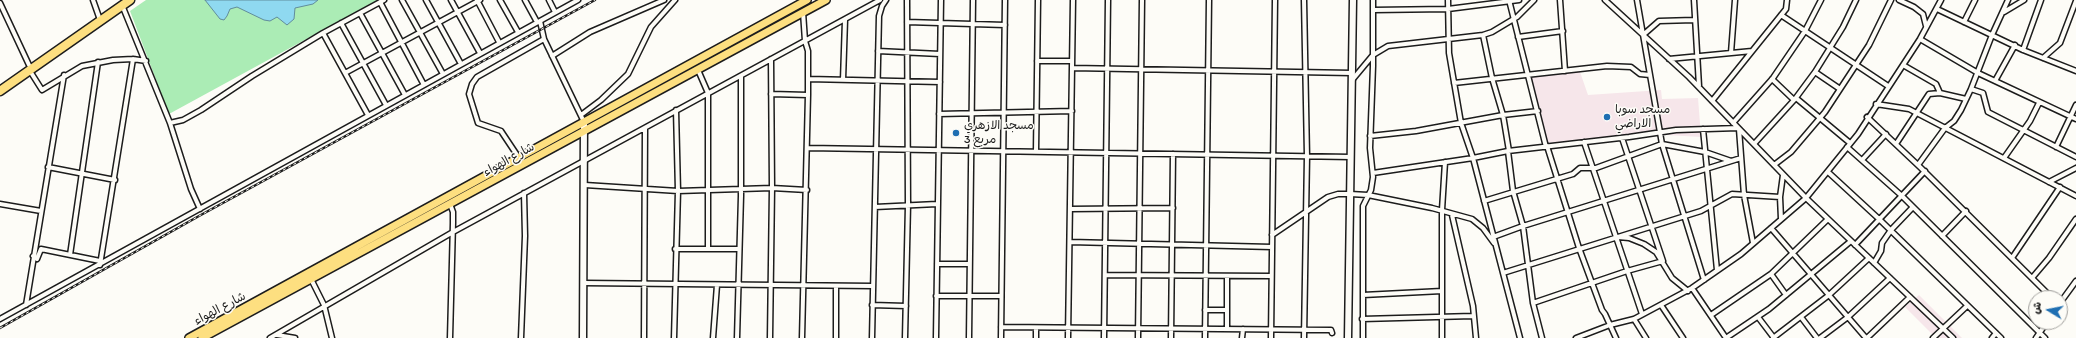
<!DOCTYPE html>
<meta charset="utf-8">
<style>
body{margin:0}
#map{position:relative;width:2076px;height:338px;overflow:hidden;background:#fdfcf7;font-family:Itim,"Playpen Sans Arabic",sans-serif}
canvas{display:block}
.north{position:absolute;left:2028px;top:290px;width:40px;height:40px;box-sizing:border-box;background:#fdfcf7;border:1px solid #a3a29f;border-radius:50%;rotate:280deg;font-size:11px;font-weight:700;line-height:16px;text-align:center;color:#1c1c1c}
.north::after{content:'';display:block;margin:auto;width:14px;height:18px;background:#1f6fb2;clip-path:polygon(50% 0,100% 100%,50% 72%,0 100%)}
</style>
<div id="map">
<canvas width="2076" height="338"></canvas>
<div class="north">ش</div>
</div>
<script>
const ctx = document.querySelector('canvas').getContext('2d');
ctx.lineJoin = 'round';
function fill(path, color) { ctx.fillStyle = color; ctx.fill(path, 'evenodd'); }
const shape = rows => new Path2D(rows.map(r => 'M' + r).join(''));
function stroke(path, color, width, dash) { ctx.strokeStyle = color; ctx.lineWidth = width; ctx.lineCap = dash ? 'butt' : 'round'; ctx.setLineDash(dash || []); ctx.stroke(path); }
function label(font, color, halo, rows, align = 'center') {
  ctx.font = font + ' Itim,"Playpen Sans Arabic",sans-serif'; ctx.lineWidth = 3; ctx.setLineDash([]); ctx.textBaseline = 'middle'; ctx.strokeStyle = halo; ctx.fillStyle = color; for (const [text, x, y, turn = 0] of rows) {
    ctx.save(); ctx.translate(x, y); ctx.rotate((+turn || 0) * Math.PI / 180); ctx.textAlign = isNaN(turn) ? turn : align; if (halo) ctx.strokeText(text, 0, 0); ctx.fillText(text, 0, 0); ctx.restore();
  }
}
fill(shape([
 [1579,69,1588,95,1661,90,1662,99,1698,98,1701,137,1667,135,1662,131,1545,144,1529,75],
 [1919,295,1962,338,1936,338,1905,307]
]), '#f6e6ea');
fill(shape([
 [146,0,378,0,169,114,130,11]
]), '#abecb5');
const water = shape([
 [205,0,318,0,313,4,295,8,294,19,287,25,277,17,270,21,264,20,237,7,230,9,227,16,224,20,220,19,205,0]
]);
fill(water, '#8fd9f0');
stroke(water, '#618d9b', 1);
const street = shape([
 [93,0,99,17],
 [402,0,443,74],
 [426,0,461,64],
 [451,0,480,53],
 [477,0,499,42],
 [500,0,518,32],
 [525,0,537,22],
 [549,0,555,12],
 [1448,0,1449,53,1461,123,1473,158,1520,338],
 [1509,0,1546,147],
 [1560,0,1565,71],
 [1605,0,1689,77,1806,198,1953,338],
 [1637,0,1662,144,1704,280],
 [1694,0,1699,86],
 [1899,0,1914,7,1923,14,1926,26],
 [380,2,424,85],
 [0,3,29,65],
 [122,5,170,123,191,189,200,209],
 [1937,9,2023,50,2076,71],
 [1373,10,1448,9,1519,0],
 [2004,12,2024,0],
 [360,13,405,95],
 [1781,15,1888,86],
 [540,21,544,39,584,122],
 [907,22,1005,25],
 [1964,22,1975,0],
 [341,23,386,105],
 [323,33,368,115],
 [1483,35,1492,78,1503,115,1509,151],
 [1643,35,1659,21,1694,20],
 [1518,37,1563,31],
 [1920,39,1978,73,2076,119],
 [2023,50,2041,0],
 [878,51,940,54],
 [1731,53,1735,0],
 [552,56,590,32,664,0],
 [2043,58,2060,43,2076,1],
 [1669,59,1752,51],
 [1037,61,1072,61],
 [1903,65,1936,84,1940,93],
 [1072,68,1352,73],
 [698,70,708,93,708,249],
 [30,71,42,90,82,66,113,60,133,59,146,61],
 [1815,72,1840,89],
 [345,73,480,0],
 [808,79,940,82],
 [1353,79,1373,55,1388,46,1483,35,1492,32,1517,17,1534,0],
 [1772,79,1794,100],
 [843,80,845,20],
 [1995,81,2015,45],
 [1454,83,1607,66,1631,67,1640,74,1650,75],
 [1971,89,1983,93,1988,112,2076,157],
 [771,94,808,95],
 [1796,98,1850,143],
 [1712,101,1786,9,1787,0],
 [1876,104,1909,109,2076,196],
 [939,114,1072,111],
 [581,115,601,100,628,74,651,27,675,0],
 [1867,117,1921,168,2052,298],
 [170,123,183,120,201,110,252,76,323,33,384,0],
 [1733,123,1773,78,1805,31,1821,0],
 [1703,129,1717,270],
 [1739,129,1744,195,1753,243],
 [1370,136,1416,131,1503,115,1538,111],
 [1584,142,1642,314],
 [1754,144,1795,99,1815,72,1843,27,1856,0],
 [1896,144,1929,94,1940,93,1966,99],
 [1547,146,1579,248,1602,310,1605,314,1616,338],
 [1847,147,1902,196,2045,338],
 [2056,147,2076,105],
 [808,148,1351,157],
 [1508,151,1513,191,1523,226,1533,303,1542,338],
 [1036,152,1038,0],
 [519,158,501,131,478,123,469,94,472,84,477,77,544,39],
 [2004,158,2030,121,2039,103],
 [1862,160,1886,134],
 [1774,165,1791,152,1825,112,1869,45,1891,0],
 [1918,165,1945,128,1954,121,1961,110,1971,89,1992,35,2008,0],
 [48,167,115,180],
 [1828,172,1879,219,2001,338],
 [1373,173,1473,158,1508,151,1629,137,1676,130,1738,128],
 [2049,182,2076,168],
 [585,185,678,191,772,188,807,190],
 [1484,201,1573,174,1580,168,1596,168,1662,144,1705,152,1731,161],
 [0,204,41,211],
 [450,204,453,212,453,223,450,338],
 [875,207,937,204],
 [1070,209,1173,208],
 [1452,215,1473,306,1476,338],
 [1781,219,1780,197,1783,175],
 [1771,228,1866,338],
 [1272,235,1328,197,1338,194,1350,194,1368,195,1432,208,1472,219,1483,228,1494,243],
 [1942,236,1966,211],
 [1493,237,1523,226,1741,158],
 [1618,237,1629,238,1644,244,1656,252,1672,278,1688,291],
 [1070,242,1272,247],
 [1855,245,1925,171],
 [675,249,739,249],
 [70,255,98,62],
 [33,256,37,259,41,249,100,261],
 [2012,258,2060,187],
 [1874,263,1881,251,1882,243,1891,230,1913,207],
 [937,264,969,264],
 [100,265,133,59],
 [1503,273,1701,211,1732,194,1780,197],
 [1771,274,1786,295],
 [1105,275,1271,276],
 [2032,278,2049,258,2076,219],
 [311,279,324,305,332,338],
 [584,283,873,286],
 [1692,288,1726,338,1769,309,1851,241],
 [1363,295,1442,291],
 [936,296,1001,296],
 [1533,303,1627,271,1663,261,1622,138],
 [2060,303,2076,281],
 [26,305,64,75],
 [872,305,906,306],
 [1661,305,1683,338],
 [1205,310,1227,310],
 [1711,315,1771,274,1828,219],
 [1758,317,1774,338],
 [1801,317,1817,338],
 [0,319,578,0],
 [1362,319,1473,316],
 [1634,319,1646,338],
 [1001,327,1331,330,1332,333],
 [1227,329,1227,276],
 [277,335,295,338],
 [270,338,453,232,880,0],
 [521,338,525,236,524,193],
 [644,338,645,128],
 [674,338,678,191,676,110],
 [713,338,717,285],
 [737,338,741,196,741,76],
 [770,338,772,188,771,59],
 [802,338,808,95,808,51,805,41,803,12],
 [836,338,836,286],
 [872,338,879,16,882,6,886,0],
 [905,338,908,205,907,0],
 [936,338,941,0],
 [969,338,973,0],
 [1001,338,1005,0],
 [1036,338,1036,328],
 [1068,338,1073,0],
 [1104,338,1108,0],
 [1138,338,1142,0],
 [1171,338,1173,154],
 [1205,338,1209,0],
 [1242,338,1243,329],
 [1271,338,1275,0],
 [1304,338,1307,156,1304,0],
 [1363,338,1363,206,1371,190,1373,177,1370,148,1373,66,1373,0],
 [1442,338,1442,210,1445,162],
 [1576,338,1610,325,1634,319,1692,288,1741,254,1806,198,1858,134,1920,39,1941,0],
 [1773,338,1829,295,1869,258],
 [1820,338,1848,317,1890,278],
 [1867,338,1910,297],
 [1933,338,1967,306],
 [1992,338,1996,333],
 [2036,338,2047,322]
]);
const secondary = shape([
 [583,338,584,122],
 [1348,338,1353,0]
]);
const primary = shape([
 [189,338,807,0],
 [202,338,826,0]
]);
const highway = shape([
 [0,91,130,0]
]);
stroke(street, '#1c1c1c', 7);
stroke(secondary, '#1c1c1c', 9);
stroke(primary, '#1c1c1c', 10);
stroke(highway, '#1c1c1c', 11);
stroke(street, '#fdfcf7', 4);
stroke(secondary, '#fdfcf7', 6);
stroke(primary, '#fddf80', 7);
stroke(highway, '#fddf80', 8);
const rail = shape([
 [0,328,199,216,595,0]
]);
stroke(rail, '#1c1c1c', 2.5);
stroke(rail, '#fdfcf7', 1, [3]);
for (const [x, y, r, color] of [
 [1607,117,4,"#1f6fb2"],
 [956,133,4,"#1f6fb2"]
]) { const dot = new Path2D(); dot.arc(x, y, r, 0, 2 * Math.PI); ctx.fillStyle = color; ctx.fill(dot); stroke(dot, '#fdfcf7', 1.5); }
label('12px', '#1c1c1c', '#fdfcf7', [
 ["مسجد سوبا",1615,110],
 ["الاراضي",1615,124],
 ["مسجد الازهري",964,126],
 ["مربع 3",964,140]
], 'left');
label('12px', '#1c1c1c', '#fdfcf7', [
 ["شارع الهواء",509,160,-29],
 ["شارع الهواء",220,309,-28]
]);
</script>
